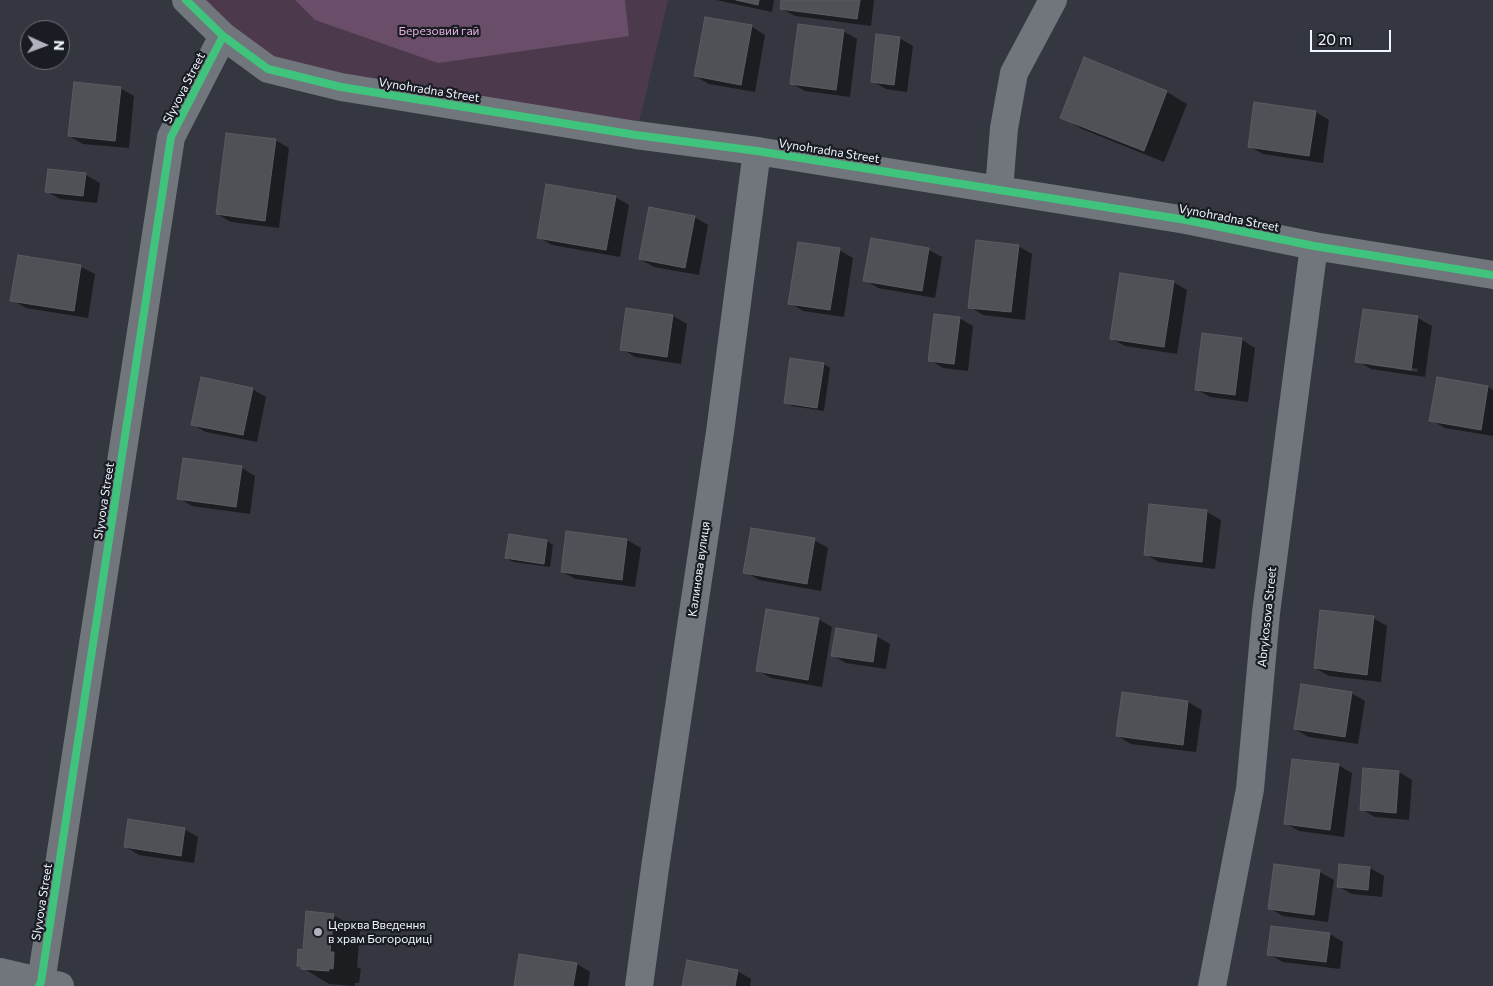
<!DOCTYPE html>
<meta charset="utf-8">
<style>
body{margin:0}
#map{position:relative;width:1493px;height:986px;overflow:hidden;background:#34373f;font-family:Commissioner,sans-serif}
canvas{display:block}
.north{position:absolute;left:20px;top:20px;width:50px;height:50px;box-sizing:border-box;background:#1a1c23;border:1px solid #70737b;border-radius:50%;rotate:92deg;font-size:14px;font-weight:700;line-height:20px;text-align:center;color:#f1f5ff}
.north::after{content:'';display:block;margin:auto;width:18px;height:22px;background:#afb2bc;clip-path:polygon(50% 0,100% 100%,50% 72%,0 100%)}
.scale{position:absolute;left:1310px;top:30px;width:81px;height:22px;box-sizing:border-box;border:2px solid #f1f5ff;border-top:0;padding-left:6px;font-size:15px;line-height:18px;white-space:nowrap;color:#f1f5ff;-webkit-text-stroke:4px #1a1c23;paint-order:stroke}
</style>
<div id="map">
<canvas width="1493" height="986"></canvas>
<div class="north">N</div>
<div class="scale">20 m</div>
</div>
<script>
const ctx = document.querySelector('canvas').getContext('2d');
ctx.lineJoin = 'round';
function fill(path, color) { ctx.fillStyle = color; ctx.fill(path, 'evenodd'); }
const shape = rows => new Path2D(rows.map(r => 'M' + r).join(''));
function stroke(path, color, width, dash) { ctx.strokeStyle = color; ctx.lineWidth = width; ctx.lineCap = dash ? 'butt' : 'round'; ctx.setLineDash(dash || []); ctx.stroke(path); }
function label(font, color, halo, rows, align = 'center') {
  ctx.font = font + ' Commissioner,sans-serif'; ctx.lineWidth = 4.5; ctx.setLineDash([]); ctx.textBaseline = 'middle'; ctx.strokeStyle = halo; ctx.fillStyle = color; for (const [text, x, y, turn = 0] of rows) {
    ctx.save(); ctx.translate(x, y); ctx.rotate((+turn || 0) * Math.PI / 180); ctx.textAlign = isNaN(turn) ? turn : align; if (halo) ctx.strokeText(text, 0, 0); ctx.fillText(text, 0, 0); ctx.restore();
  }
}
fill(shape([
 [186,0,295,0,315,20,629,36,625,0,668,0,636,135,268,69]
]), '#4c3a4c');
fill(shape([
 [295,0,625,0,629,36,438,63,315,20]
]), '#6a4e69');
fill(shape([
 [716,0,774,0,772,12],
 [782,0,874,0,871,26,795,16,781,8],
 [752,27,765,35,755,92,709,84,695,76],
 [843,31,857,39,850,97,805,91,791,83],
 [899,38,913,46,907,92,886,89,872,81],
 [1085,59,1167,92,1187,104,1164,162,1082,129,1062,117],
 [120,88,134,96,129,148,83,144,69,136],
 [1316,112,1329,120,1323,163,1263,154,1249,146],
 [275,140,289,148,279,228,231,222,217,214],
 [49,170,86,175,100,183,97,203,60,199,46,191],
 [615,197,629,205,620,257,552,245,538,237],
 [694,217,708,225,699,275,654,267,640,259],
 [1018,246,1032,254,1025,320,983,315,970,307],
 [839,250,853,258,844,317,803,311,790,303],
 [929,250,942,257,935,298,878,288,865,280],
 [19,257,81,267,95,274,88,318,26,308,12,300],
 [1173,282,1187,290,1177,354,1125,346,1111,338],
 [1364,310,1418,318,1432,326,1425,377,1371,369,1357,361],
 [1370,363,1418,369,1417,372,1370,365],
 [673,316,687,324,681,364,635,357,622,349],
 [959,318,973,326,968,371,943,368,930,360],
 [1242,340,1255,348,1248,402,1210,397,1196,389],
 [824,364,830,368,824,411,792,406,785,402],
 [1438,378,1488,387,1493,390,1493,436,1445,428,1431,420],
 [252,389,266,397,257,442,206,432,193,425],
 [242,468,255,476,250,514,192,506,179,498],
 [1151,505,1207,512,1221,520,1215,569,1159,562,1145,554],
 [627,540,641,548,635,587,576,579,562,572],
 [814,540,828,548,821,591,759,580,745,572],
 [547,541,553,545,550,567,513,562,506,558],
 [1373,618,1387,626,1381,682,1329,676,1315,668],
 [818,619,832,627,822,687,771,678,757,670],
 [876,636,890,644,886,669,846,663,832,655],
 [1351,693,1365,701,1358,744,1309,737,1295,729],
 [1123,694,1188,702,1202,710,1196,752,1131,744,1118,736],
 [1338,765,1352,773,1344,837,1299,831,1285,823],
 [1399,772,1412,780,1409,820,1375,817,1361,809],
 [184,829,198,837,194,863,139,855,126,847],
 [1275,866,1320,872,1334,880,1328,922,1283,916,1269,908],
 [1370,868,1384,876,1382,897,1352,894,1338,886],
 [333,915,360,930,357,967,361,969,359,983,355,983,355,986,329,984,298,965,304,951],
 [1330,934,1343,942,1340,969,1283,962,1269,954],
 [577,964,590,972,588,986,515,986],
 [737,971,751,979,750,986,683,986]
]), '#0007');
const building = shape([
 [736,0,759,0,758,5,736,0],
 [781,0,860,0,857,19,780,9,781,0],
 [705,17,752,25,741,85,694,76,705,17],
 [798,24,844,30,836,90,790,84,798,24],
 [876,34,900,37,894,85,871,82,876,34],
 [1084,57,1167,91,1144,151,1060,118,1084,57],
 [74,82,121,87,115,141,68,136,74,82],
 [1254,102,1316,111,1309,156,1248,147,1254,102],
 [226,133,276,139,265,221,216,214,226,133],
 [48,169,86,173,83,196,45,192,48,169],
 [546,184,616,196,606,250,537,238,546,184],
 [649,207,695,216,685,268,639,259,649,207],
 [871,238,929,248,922,291,863,281,871,238],
 [976,240,1019,245,1011,312,968,308,976,240],
 [798,242,840,248,830,310,788,304,798,242],
 [18,255,81,265,74,311,10,301,18,255],
 [1120,273,1174,281,1164,347,1110,339,1120,273],
 [626,308,673,315,667,357,620,350,626,308],
 [1363,309,1418,316,1411,370,1355,362,1363,309],
 [934,314,960,317,954,364,928,361,934,314],
 [1202,333,1242,338,1235,395,1195,390,1202,333],
 [790,358,824,363,817,408,784,403,790,358],
 [201,377,253,388,243,435,191,425,201,377],
 [1437,377,1488,386,1481,430,1429,421,1437,377],
 [183,458,242,466,236,507,177,499,183,458],
 [1149,504,1207,510,1202,562,1144,555,1149,504],
 [751,528,815,538,807,584,743,573,751,528],
 [566,531,627,539,622,580,561,572,566,531],
 [509,534,547,540,544,564,505,558,509,534],
 [766,609,819,618,808,680,756,671,766,609],
 [1320,610,1374,616,1367,675,1314,668,1320,610],
 [836,628,877,635,873,662,831,656,836,628],
 [1301,684,1352,692,1345,737,1294,729,1301,684],
 [1122,692,1188,701,1183,745,1116,736,1122,692],
 [1292,759,1339,764,1330,830,1284,824,1292,759],
 [1363,768,1399,771,1396,813,1360,810,1363,768],
 [128,819,185,828,181,856,124,847,128,819],
 [1274,864,1320,870,1314,915,1268,909,1274,864],
 [1339,864,1370,867,1368,890,1337,887,1339,864],
 [306,911,334,914,330,952,334,952,333,969,329,968,329,971,301,969,301,966,297,966,298,949,303,950,306,911],
 [1271,926,1330,933,1326,962,1267,955,1271,926],
 [519,954,577,963,573,986,514,986,519,954],
 [687,960,738,970,735,986,682,986,687,960]
]);
fill(building, '#505057');
stroke(building, '#5b5b62', 1);
stroke(shape([
 [186,0,223,36,268,69,341,87,636,135,757,151,1186,220,1314,246,1493,275],
 [999,190,1004,128,1014,73,1053,0],
 [0,972,60,986],
 [39,986,41,982,171,137,223,36],
 [639,986,655,868,720,432,757,151],
 [1212,986,1250,789,1266,613,1314,246]
]), '#70767b', 28);
stroke(shape([
 [186,0,223,36,268,69,341,87,636,135,757,151,1186,220,1314,246,1493,275],
 [39,986,41,982,171,137,223,36]
]), '#40c37c', 8);
for (const [x, y, r, color] of [
 [318,932,5,"#afb2bc"]
]) { const dot = new Path2D(); dot.arc(x, y, r, 0, 2 * Math.PI); ctx.fillStyle = color; ctx.fill(dot); stroke(dot, '#1a1c23', 2); }
label('12px', '#e7b0e0', '#1a1c23', [
 ["Березовий гай",439,31]
]);
label('12px', '#f1f5ff', '#1a1c23', [
 ["Slyvova Street",184,88,-63],
 ["Vynohradna Street",429,90,9],
 ["Vynohradna Street",829,151,9],
 ["Vynohradna Street",1229,218,11],
 ["Slyvova Street",104,501,-81],
 ["Калинова вулиця",699,569,-82],
 ["Abrykosova Street",1267,617,-84],
 ["Slyvova Street",42,902,-81]
]);
label('12px', '#f1f5ff', '#1a1c23', [
 ["Церква Введення",328,925],
 ["в храм Богородиці",328,939]
], 'left');
</script>
